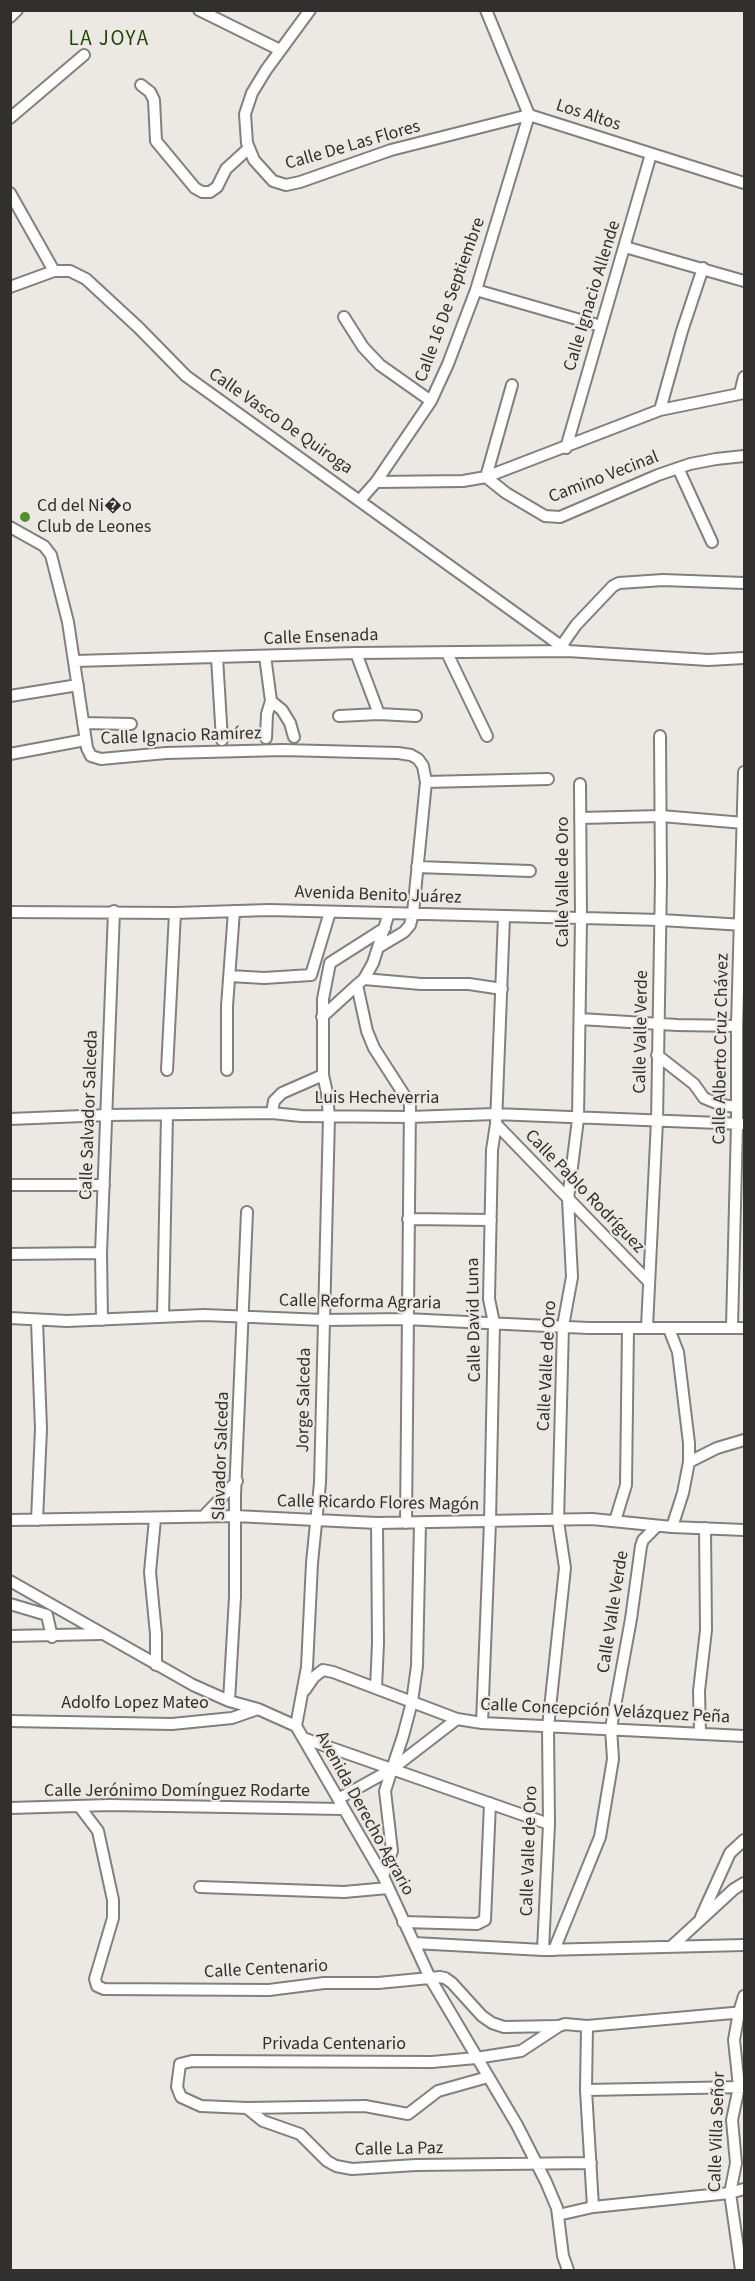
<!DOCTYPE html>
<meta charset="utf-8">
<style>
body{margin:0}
#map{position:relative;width:755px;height:2281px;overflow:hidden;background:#ece9e5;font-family:"Source Sans 3",sans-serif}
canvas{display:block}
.frame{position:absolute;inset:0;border:12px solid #31302e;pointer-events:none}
</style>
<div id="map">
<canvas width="755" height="2281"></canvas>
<div class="frame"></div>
</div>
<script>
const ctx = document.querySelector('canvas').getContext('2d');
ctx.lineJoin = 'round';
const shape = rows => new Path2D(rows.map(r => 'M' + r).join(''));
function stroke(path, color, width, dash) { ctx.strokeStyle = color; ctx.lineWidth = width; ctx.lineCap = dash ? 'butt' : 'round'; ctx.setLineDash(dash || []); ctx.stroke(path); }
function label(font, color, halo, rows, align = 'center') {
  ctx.font = font + ' "Source Sans 3",sans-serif'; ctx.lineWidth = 4.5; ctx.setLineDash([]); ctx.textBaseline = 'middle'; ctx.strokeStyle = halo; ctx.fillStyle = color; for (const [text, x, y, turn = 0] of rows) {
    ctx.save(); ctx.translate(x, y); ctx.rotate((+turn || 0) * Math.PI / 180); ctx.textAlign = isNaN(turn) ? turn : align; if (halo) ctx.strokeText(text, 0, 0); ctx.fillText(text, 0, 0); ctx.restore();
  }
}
const minor = shape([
 [199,10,280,50],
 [310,10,266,70,252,93,245,114,247,143,254,160,273,181,286,185,300,182,391,150,529,115],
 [486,10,529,115,744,183],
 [10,17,17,10],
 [141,85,150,92,154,100,156,141,195,188,202,192,210,192,217,187,226,169,249,148],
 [10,118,84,55],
 [10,193,54,271],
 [625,247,744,281],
 [10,287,54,271,70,271,86,279,139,328,186,376,568,651],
 [476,290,601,326],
 [344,317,363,347,380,365,431,401],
 [512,385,486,477,506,493,545,516,560,517,658,475,690,464,716,459,744,456],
 [740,393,744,377],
 [660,410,682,331,703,268],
 [566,448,651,154],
 [678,468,712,542],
 [376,482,431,401,448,364,476,290,529,115],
 [360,500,376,482,463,481,486,477,660,410,744,393],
 [10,527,44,546,51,555,68,622,87,748,91,756,101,759,166,753,283,750,398,753,411,755,418,759,423,766,426,782,413,913,410,925,404,932,379,947],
 [562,645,576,625,613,586,619,583,663,580,744,583],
 [356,653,379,714],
 [447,653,487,736],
 [265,656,271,701,267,714,266,738],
 [217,657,222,740],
 [75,661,356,653,568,651,708,660,744,658],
 [10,696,78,685],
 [271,701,282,710,290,723,294,737],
 [339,716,379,714,416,716],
 [83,723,131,724],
 [10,754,85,740],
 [426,782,548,779],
 [580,818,661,816,744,823],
 [417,867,530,871],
 [10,912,175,913,269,910,661,920,744,925],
 [389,913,373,963,364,979,357,985,367,1031,374,1048,410,1104,406,1523],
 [230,976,264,978,311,975,330,912],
 [364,979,421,984,469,984,502,989],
 [322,1017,357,985],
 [580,1019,677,1025,737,1026],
 [657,1055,694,1084,704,1098,721,1105,737,1107],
 [167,1070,175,913],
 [227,1070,227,1006,234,911],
 [272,1113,274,1101,282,1093,323,1075],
 [10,1119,107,1115,272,1113,301,1116,410,1117,495,1114,744,1124],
 [496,1124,649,1282],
 [10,1185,104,1185],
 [408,1219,491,1220],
 [10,1254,101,1253],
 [163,1317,167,1115],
 [10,1318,67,1321,204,1315,324,1320,406,1319,588,1328,744,1328],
 [102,1320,101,1253,114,911],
 [37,1321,41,1429,37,1520],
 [647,1327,657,1121,661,880,660,736],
 [732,1327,737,1124,737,1026,744,772],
 [669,1329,678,1352,689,1443,689,1462,683,1493,672,1527],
 [689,1462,717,1448,744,1440],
 [203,1517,237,1481],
 [155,1519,150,1572,156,1634,156,1665],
 [10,1520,235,1516,377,1523,592,1519,672,1527,744,1530],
 [615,1521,626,1485,628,1329],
 [420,1523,417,1666,412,1702,403,1736,392,1769,457,1719],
 [10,1581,193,1685,229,1701,258,1709,296,1726,383,1876,430,1978,517,2125,546,2182,557,2208,563,2256,568,2270],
 [10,1604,47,1615,52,1637],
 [10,1636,100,1634],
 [376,1688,378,1643,377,1523],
 [305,1690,314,1677,323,1670,333,1672,457,1719,482,1723,744,1736],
 [229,1701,235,1597,235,1495,247,1212],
 [10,1721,172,1724,232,1718,258,1709],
 [482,1723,490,1522,494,1323,489,1299,492,1150,496,1124,504,917],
 [296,1726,307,1667,312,1563,320,1483,329,1117,327,1093,323,1075,323,999,330,963,385,928],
 [700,1732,699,1691,706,1630,705,1528],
 [303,1738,549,1824],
 [338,1799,392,1769],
 [79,1806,98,1831,113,1900,113,1918,95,1979,97,1986,104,1989,269,1990,324,1983,378,1983,440,1977,445,1978,452,1983,482,2016,492,2023,504,2027,558,2026],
 [10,1808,110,1805,343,1809],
 [383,1876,392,1851,385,1791,392,1769],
 [200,1887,344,1892,388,1888],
 [701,1917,730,1853,744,1840],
 [403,1922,477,1924,485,1920,490,1803],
 [414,1943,543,1950,744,1945],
 [672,1946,734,1889,744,1883],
 [543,1950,549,1824,548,1727,565,1568,558,1521,563,1326,572,1277,568,1199,578,1119,581,919,580,784],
 [554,1950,600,1837,613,1759,611,1728,631,1619,641,1546,643,1540,657,1526],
 [587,2026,586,2090,593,2207],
 [488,2077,438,2091,408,2114,365,2106,247,2108,201,2106,181,2097,177,2087,180,2064,192,2061,432,2062,476,2058,521,2051,559,2026,565,2024,587,2026,744,2012],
 [586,2090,744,2087],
 [247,2108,263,2121,300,2134,327,2161,336,2166,352,2169,416,2165,591,2163],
 [558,2215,593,2207,730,2193,744,2189],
 [741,2270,730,2193,736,2163,732,2120,739,2087,734,2040,739,2012,744,1996]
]);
stroke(minor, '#83807c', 14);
stroke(minor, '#fff', 10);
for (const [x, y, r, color] of [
 [25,517,6,"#548f2d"]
]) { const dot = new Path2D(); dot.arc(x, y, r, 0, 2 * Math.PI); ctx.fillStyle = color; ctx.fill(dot); stroke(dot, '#ece9e5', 2); }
label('18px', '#31302e', '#ece9e5', [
 ["Los Altos",588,116,18],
 ["Calle De Las Flores",353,146,-16],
 ["Calle Ignacio Allende",593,296,-73],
 ["Calle 16 De Septiembre",451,300,-70],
 ["Calle Vasco De Quiroga",280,422,35],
 ["Camino Vecinal",604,478,-21],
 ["Calle Ensenada",321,638,-2],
 ["Calle Ignacio Ramírez",181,737,-2],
 ["Calle Valle de Oro",564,882,-90],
 ["Avenida Benito Juárez",378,896,2],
 ["Calle Valle Verde",642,1032,-89],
 ["Calle Alberto Cruz Chávez",722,1049,-89],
 ["Luis Hecheverria",377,1099],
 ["Calle Salvador Salceda",90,1115,-88],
 ["Calle Pablo Rodríguez",584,1192,46],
 ["Calle Reforma Agraria",360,1303,1],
 ["Calle David Luna",475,1320,-91],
 ["Calle Valle de Oro",548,1366,-87],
 ["Jorge Salceda",305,1400,-89],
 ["Slavador Salceda",222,1456,-88],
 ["Calle Ricardo Flores Magón",378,1504,1],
 ["Calle Valle Verde",614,1612,-81],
 ["Adolfo Lopez Mateo",135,1704],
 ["Calle Concepción Velázquez Peña",605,1712,3],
 ["Calle Jerónimo Domínguez Rodarte",177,1792],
 ["Avenida Derecho Agrario",364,1814,61],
 ["Calle Valle de Oro",530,1851,-88],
 ["Calle Centenario",266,1970,-3],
 ["Privada Centenario",334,2045],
 ["Calle Villa Señor",718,2132,-88],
 ["Calle La Paz",399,2150,-1]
]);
label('18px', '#31302e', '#ece9e5', [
 ["Cd del Ni�o",37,507],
 ["Club de Leones",37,528]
], 'left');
ctx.letterSpacing = '1.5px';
label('21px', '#234705', '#ece9e5', [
 ["LA JOYA",109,40]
]);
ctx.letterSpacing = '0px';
</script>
